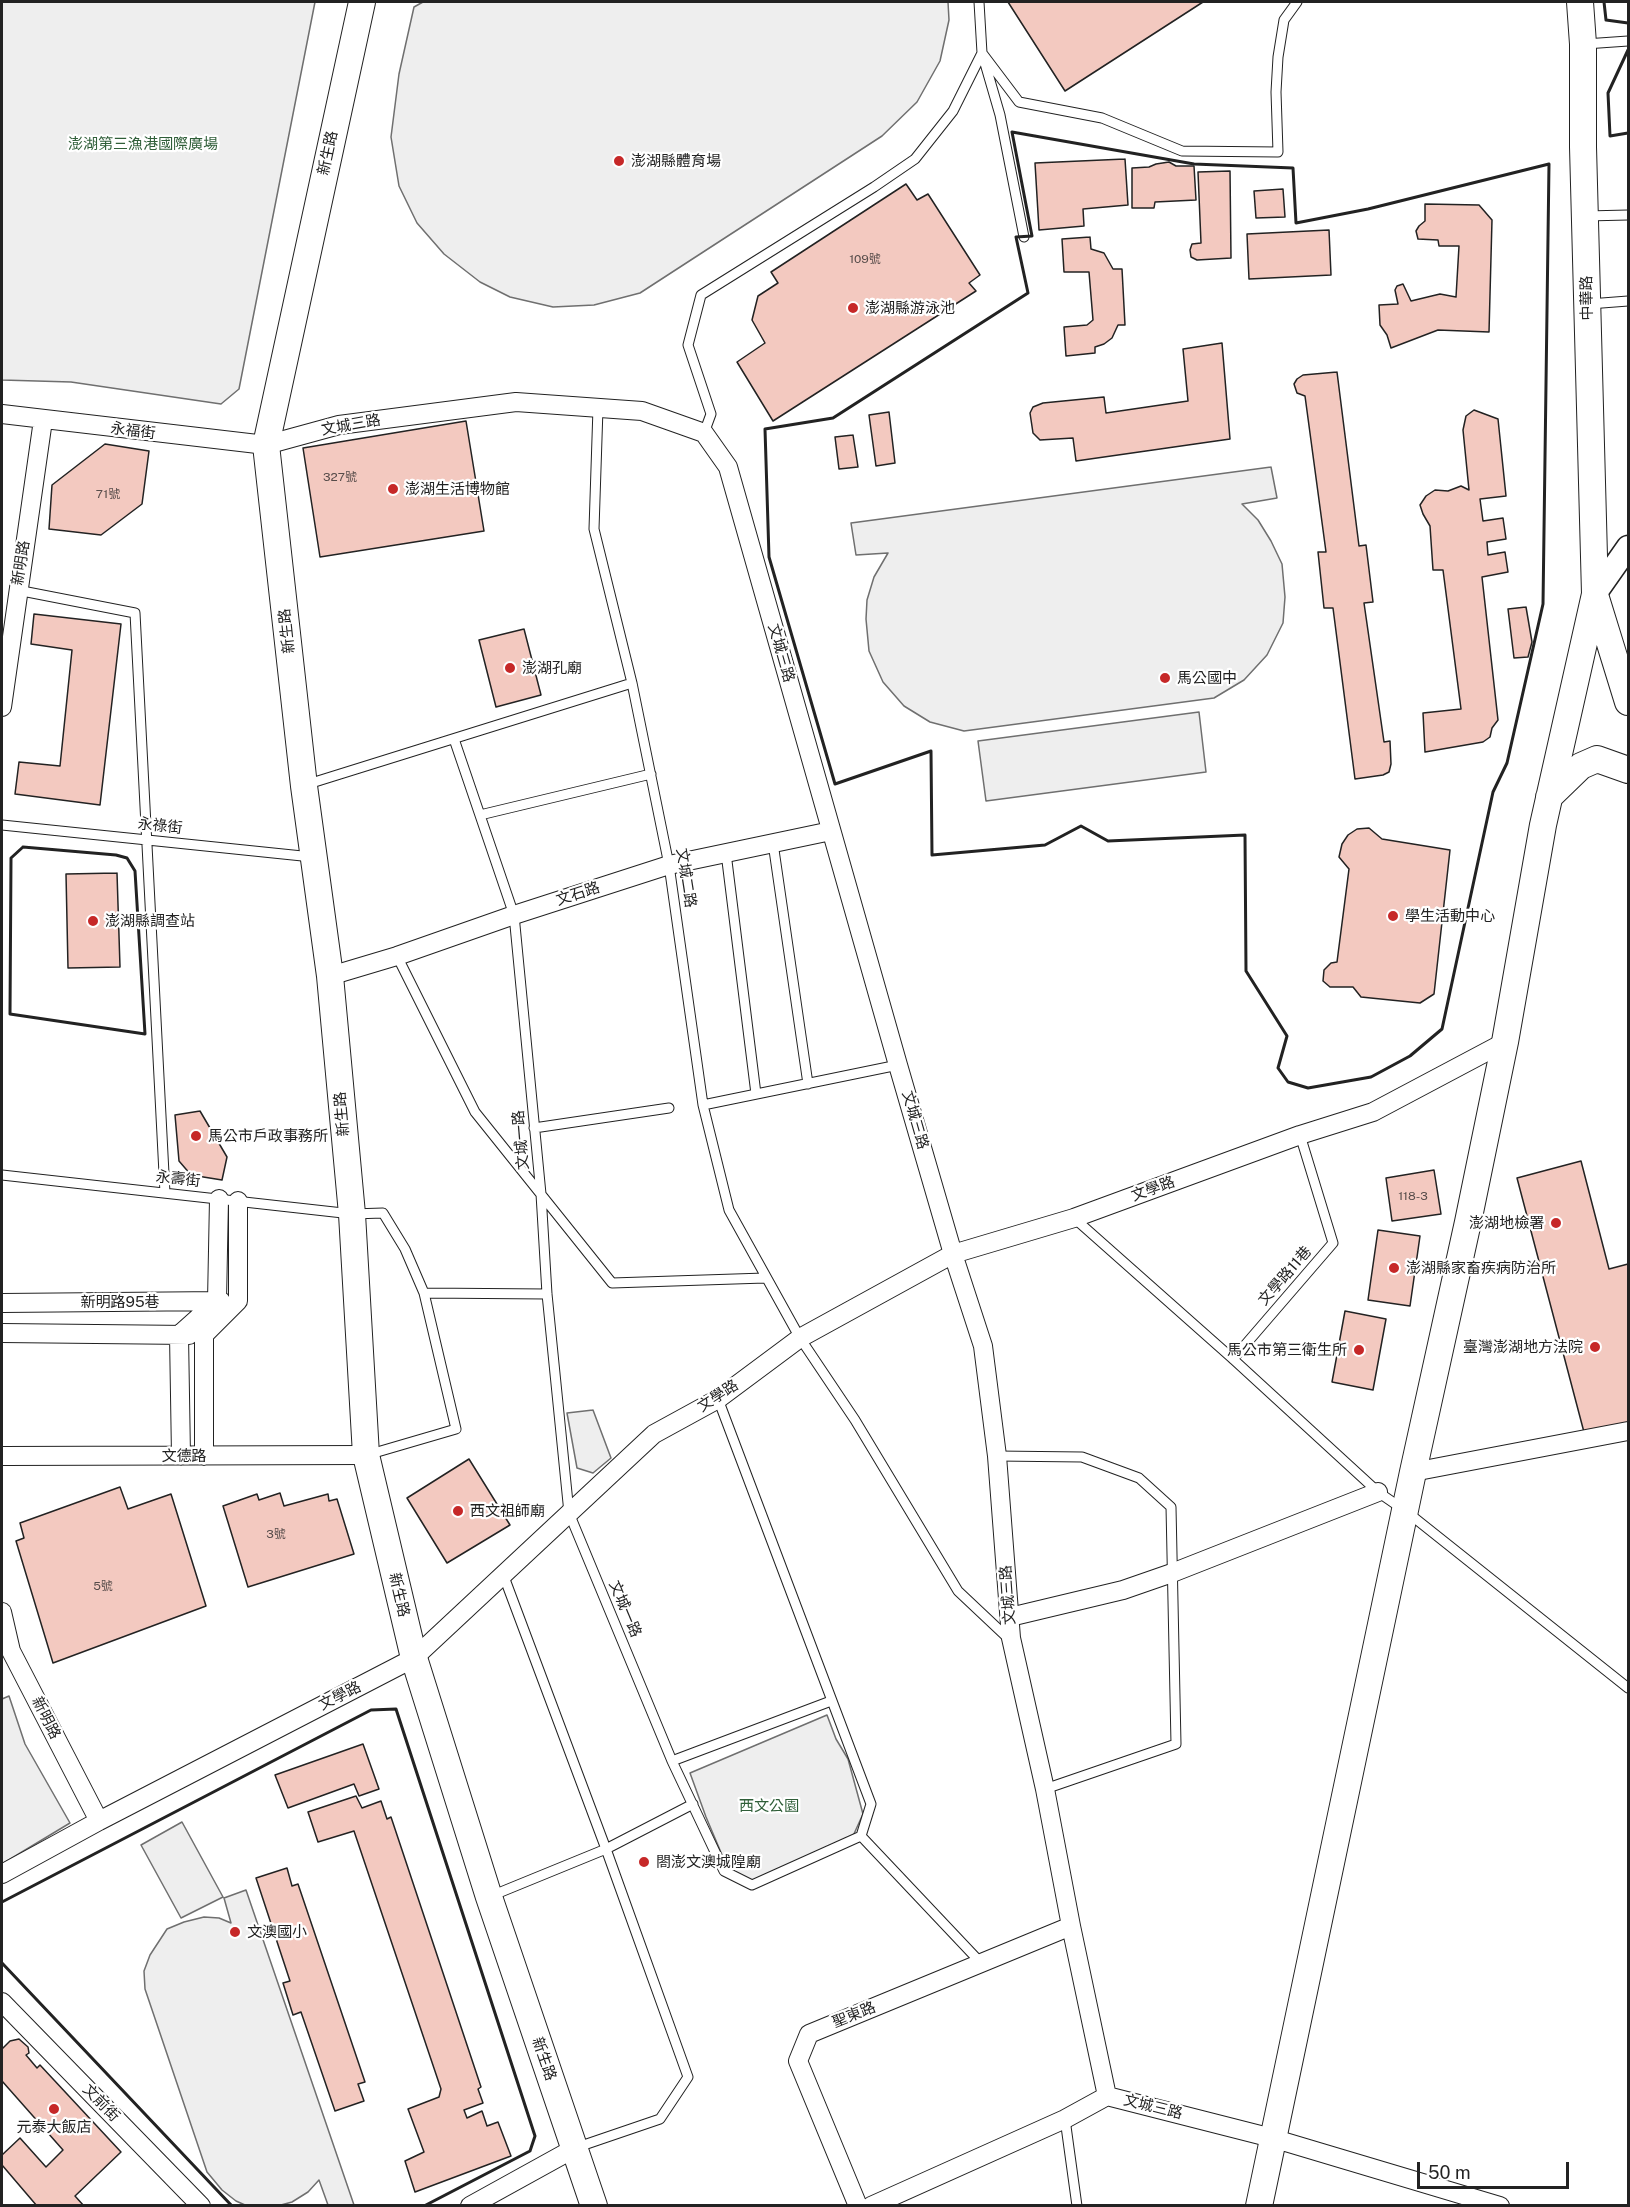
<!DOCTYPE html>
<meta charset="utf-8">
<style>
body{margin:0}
#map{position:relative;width:1630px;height:2207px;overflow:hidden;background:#fff;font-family:"Public Sans",sans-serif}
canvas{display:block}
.frame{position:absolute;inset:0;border:3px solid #222;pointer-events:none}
.scale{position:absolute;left:1417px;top:2162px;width:152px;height:27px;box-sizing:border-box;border:3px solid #222;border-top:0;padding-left:8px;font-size:18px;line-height:21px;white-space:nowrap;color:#222;-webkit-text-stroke:4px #fff;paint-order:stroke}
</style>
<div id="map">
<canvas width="1630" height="2207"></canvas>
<div class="frame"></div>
<div class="scale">50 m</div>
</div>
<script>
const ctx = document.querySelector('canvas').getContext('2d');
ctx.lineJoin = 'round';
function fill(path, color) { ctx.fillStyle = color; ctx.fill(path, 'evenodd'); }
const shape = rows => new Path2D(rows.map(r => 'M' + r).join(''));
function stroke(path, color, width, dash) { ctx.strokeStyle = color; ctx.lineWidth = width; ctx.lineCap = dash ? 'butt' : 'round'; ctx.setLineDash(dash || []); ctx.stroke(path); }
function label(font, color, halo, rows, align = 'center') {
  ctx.font = font + ' "Public Sans","Noto Sans TC",sans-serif'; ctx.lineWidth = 4.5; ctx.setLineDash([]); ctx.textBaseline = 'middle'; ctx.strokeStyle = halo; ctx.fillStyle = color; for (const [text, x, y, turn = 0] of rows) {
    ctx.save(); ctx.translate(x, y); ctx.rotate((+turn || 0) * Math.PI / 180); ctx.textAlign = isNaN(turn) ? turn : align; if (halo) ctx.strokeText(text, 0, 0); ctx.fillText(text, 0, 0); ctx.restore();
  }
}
const green = shape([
 [2,2,315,2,239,389,221,404,71,382,2,380,2,2],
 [423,2,948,2,949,20,940,61,917,102,882,136,640,293,594,305,553,307,510,297,480,282,444,254,417,223,399,186,391,137,399,74,414,7,423,2],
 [1271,467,1277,498,1242,504,1258,520,1271,541,1282,564,1285,597,1283,623,1267,655,1244,680,1214,698,964,731,930,722,904,706,883,682,869,651,866,619,867,600,874,577,888,553,856,555,851,523,1271,467],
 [1199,712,1206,772,986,801,978,741,1199,712],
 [593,1410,611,1458,593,1473,577,1468,567,1413,593,1410],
 [9,1696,25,1744,70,1823,2,1864,2,1699,9,1696],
 [827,1715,836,1739,848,1759,863,1814,853,1836,752,1882,728,1869,706,1817,690,1773,827,1715],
 [182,1822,223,1897,181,1918,141,1845,182,1822],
 [246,1890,354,2205,328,2205,319,2180,308,2192,292,2202,281,2205,245,2205,236,2201,222,2190,207,2172,145,1989,144,1971,150,1955,167,1929,184,1922,204,1917,219,1918,231,1923,224,1898,246,1890]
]);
fill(green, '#eee');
stroke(green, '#6f6f6f', 1.5);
const building = shape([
 [1008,2,1203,2,1065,91,1008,2],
 [1125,159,1128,205,1083,209,1084,226,1039,230,1035,163,1125,159],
 [1169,162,1176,166,1194,166,1196,200,1155,202,1154,208,1132,208,1132,168,1149,167,1156,164,1169,162],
 [1230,171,1231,258,1197,260,1191,257,1190,250,1192,244,1201,243,1198,172,1230,171],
 [906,184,917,200,928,194,980,275,969,283,976,291,773,421,737,362,765,343,752,320,758,296,778,283,771,272,906,184],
 [1283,189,1285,217,1256,218,1254,191,1283,189],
 [1425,204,1479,205,1492,220,1489,332,1438,330,1391,348,1387,335,1380,325,1379,305,1398,304,1395,290,1397,286,1403,284,1411,301,1440,294,1456,297,1459,246,1439,246,1438,240,1418,239,1416,231,1419,226,1425,221,1425,204],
 [1329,230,1331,275,1249,279,1247,234,1329,230],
 [1090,237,1091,249,1104,253,1113,269,1122,269,1125,325,1118,325,1112,338,1104,344,1095,347,1095,353,1066,356,1064,327,1087,325,1093,320,1089,272,1064,272,1062,239,1090,237],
 [1222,343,1230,439,1076,461,1073,438,1040,440,1033,433,1030,413,1033,407,1043,403,1104,397,1106,413,1188,401,1183,349,1222,343],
 [1337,372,1359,546,1366,545,1373,602,1364,603,1384,742,1390,741,1391,764,1389,772,1383,775,1355,779,1333,608,1324,608,1318,552,1326,552,1305,396,1297,393,1294,384,1297,379,1303,375,1337,372],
 [1474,410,1498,419,1506,496,1480,499,1483,521,1503,518,1506,539,1487,542,1488,555,1505,552,1508,572,1482,577,1498,720,1492,728,1490,737,1483,742,1425,752,1423,713,1461,709,1443,570,1433,570,1430,526,1423,514,1420,505,1426,496,1435,490,1448,491,1461,486,1469,490,1463,430,1466,416,1474,410],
 [889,412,895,463,876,466,869,415,889,412],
 [466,421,484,531,320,557,303,448,466,421],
 [853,435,858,467,839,469,835,437,853,435],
 [105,444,149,451,142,504,101,535,49,529,52,485,105,444],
 [1526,607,1532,642,1528,657,1514,658,1508,609,1526,607],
 [34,614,121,624,100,805,15,794,19,762,60,766,72,650,31,644,34,614],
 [524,629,541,695,496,707,479,640,524,629],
 [1369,828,1382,839,1450,850,1434,994,1420,1003,1361,997,1353,987,1330,987,1323,981,1324,970,1331,963,1337,962,1349,869,1339,857,1342,844,1348,835,1357,829,1369,828],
 [117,873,120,967,68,968,66,874,117,873],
 [200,1111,227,1157,222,1180,191,1175,179,1161,175,1115,200,1111],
 [1581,1161,1609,1269,1628,1264,1628,1425,1585,1436,1517,1178,1581,1161],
 [1434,1170,1441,1214,1392,1221,1386,1178,1434,1170],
 [1378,1230,1420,1236,1410,1306,1368,1300,1378,1230],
 [1345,1311,1386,1319,1373,1390,1332,1382,1345,1311],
 [469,1459,510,1525,447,1563,407,1498,469,1459],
 [120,1487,128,1509,171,1494,206,1606,53,1663,16,1541,24,1538,20,1523,120,1487],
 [280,1493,284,1506,328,1494,329,1501,337,1499,354,1554,248,1587,223,1506,257,1494,259,1500,280,1493],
 [363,1744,379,1789,359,1796,354,1784,288,1808,275,1775,363,1744],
 [356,1796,362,1808,381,1801,387,1819,391,1817,481,2087,478,2089,483,2103,464,2110,467,2118,482,2111,487,2126,498,2122,511,2156,415,2192,405,2161,424,2152,408,2109,439,2097,441,2089,354,1831,318,1842,308,1812,356,1796],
 [287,1868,292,1886,298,1884,365,2082,358,2084,364,2101,335,2111,301,2012,293,2015,283,1983,290,1981,256,1878,287,1868],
 [19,2039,28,2047,29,2053,26,2055,37,2068,40,2065,121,2152,75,2196,84,2206,37,2206,2,2165,2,2155,20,2138,46,2167,63,2150,2,2081,2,2049,10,2041,19,2039]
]);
fill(building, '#f3c9c0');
stroke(building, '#222', 1.5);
const service = shape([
 [979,2,982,53,1000,115,1024,237],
 [1585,44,1628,41],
 [1586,216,1628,215],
 [1589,304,1628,301],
 [598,408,594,529,632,683,669,865,703,1105,729,1210,800,1338,855,1420,958,1591,1010,1640],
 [704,433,711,414,688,345,701,295,874,187,915,159,953,111,982,53,1019,102,1102,118,1182,151,1278,152,1276,92,1278,57,1284,20,1297,2],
 [17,590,135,613,165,1193],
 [454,739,514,915,541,1194,547,1294,569,1513,672,1761,724,1871,752,1885,861,1836,871,1804,718,1399],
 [305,785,632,683],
 [480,815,651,774],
 [2,825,312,857],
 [773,843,808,1084],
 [726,853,756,1094],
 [397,956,475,1112,612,1283,765,1278],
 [703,1105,898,1065],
 [534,1128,669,1108],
 [2,1175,352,1214,383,1213,405,1249,424,1293,456,1429,367,1455],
 [1074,1218,1233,1359,1378,1492,1407,1512,1628,1688],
 [424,1293,547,1294],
 [1233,1359,1333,1243,1300,1135],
 [997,1456,1082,1457,1139,1478,1171,1507,1176,1744,1045,1789],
 [503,1574,606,1849,688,2077,660,2119,575,2148],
 [672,1761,831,1701],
 [861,1836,981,1963],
 [491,1896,606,1849,693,1804],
 [1065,2119,1077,2206]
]);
const minor = shape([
 [2,414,266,445,339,425,516,402,642,411,704,433,728,467,898,1065,953,1254,983,1346,997,1456,1011,1638,1045,1789,1071,1926,1107,2096,1272,2138,1500,2206],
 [2,707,43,420],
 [330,976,397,956,514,915,669,865,831,831],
 [2,1303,221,1301],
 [2,1333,189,1335],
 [2,1456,366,1455],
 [181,1456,179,1335,217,1301,219,1199],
 [204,1456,204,1335,238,1301,238,1201],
 [1413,1472,1628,1431],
 [2,1612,11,1651,99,1821],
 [1010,1617,1123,1590,1172,1573,1378,1492],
 [2,1874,99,1821,414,1658,654,1434,718,1399,800,1338,953,1254,1074,1218,1300,1135,1373,1112,1505,1042],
 [2,2002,201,2206],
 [470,2206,575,2148],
 [858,2206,798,2061,809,2034,1071,1926],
 [871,2206,1065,2119,1107,2096]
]);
const tertiary = shape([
 [1595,594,1628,547]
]);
const secondary = shape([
 [362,2,266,445,304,786,330,976,352,1214,366,1455,414,1658,489,1897,594,2206],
 [1595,595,1628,702],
 [1549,797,1581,766,1597,759,1628,770],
 [1259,2206,1413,1472,1468,1222,1505,1042,1543,825,1595,594,1583,147,1583,44,1580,2]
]);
stroke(service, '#222', 11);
stroke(minor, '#222', 20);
stroke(tertiary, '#222', 25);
stroke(secondary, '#222', 28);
stroke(service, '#fff', 9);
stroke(minor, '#fff', 18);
stroke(tertiary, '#fff', 22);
stroke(secondary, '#fff', 26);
stroke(shape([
 [1604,2,1606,20,1628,23],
 [1628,50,1608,93,1610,136,1628,133],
 [1012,132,1194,164,1293,168,1296,223,1368,209,1549,164,1543,604,1507,763,1493,792,1442,1029,1410,1056,1371,1077,1308,1088,1288,1082,1278,1068,1287,1036,1246,971,1245,835,1108,841,1081,826,1045,845,932,855,931,751,835,784,769,557,765,429,833,418,1028,293,1016,237,1032,236,1012,132],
 [23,847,116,855,127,858,135,871,145,1034,10,1014,11,858,23,847],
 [2,1902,371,1710,396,1709,535,2136,530,2151,424,2206],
 [2,1963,232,2206]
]), '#222', 3);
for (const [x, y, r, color] of [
 [619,161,6,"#c62828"],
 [853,308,6,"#c62828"],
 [393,489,6,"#c62828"],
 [510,668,6,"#c62828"],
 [1165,678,6,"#c62828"],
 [1393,916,6,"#c62828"],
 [93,921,6,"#c62828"],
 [196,1136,6,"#c62828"],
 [1556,1223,6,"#c62828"],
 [1394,1268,6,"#c62828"],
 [1595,1347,6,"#c62828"],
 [1359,1350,6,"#c62828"],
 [458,1511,6,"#c62828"],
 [644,1862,6,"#c62828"],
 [235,1932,6,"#c62828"],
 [54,2109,6,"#c62828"]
]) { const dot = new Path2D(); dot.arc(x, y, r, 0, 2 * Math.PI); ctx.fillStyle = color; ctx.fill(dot); stroke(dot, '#fff', 2); }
label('12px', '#564c4a', null, [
 ["109號",865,259],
 ["327號",340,477],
 ["71號",108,494],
 ["118-3",1413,1196],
 ["3號",276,1534],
 ["5號",103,1586]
]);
label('15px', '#2f5e38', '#fff', [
 ["澎湖第三漁港國際廣場",143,144],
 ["西文公園",769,1806]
]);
label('15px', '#222', '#fff', [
 ["新生路",328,153,-78],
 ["中華路",1587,298,-91],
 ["文城三路",351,425,-10],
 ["永福街",133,431,7],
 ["新明路",21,563,-81],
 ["新生路",287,631,-96],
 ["文城三路",781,653,74],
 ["永祿街",160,826,6],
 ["文城二路",686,878,81],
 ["文石路",578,894,-18],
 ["新生路",342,1114,-95],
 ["文城三路",915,1120,74],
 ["文城一路",521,1140,-95],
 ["永壽街",178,1179,6],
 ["文學路",1153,1189,-20],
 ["文學路11巷",1285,1276,-49],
 ["新明路95巷",120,1302],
 ["文學路",718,1396,-33],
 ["文德路",184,1456],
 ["新生路",399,1595,77],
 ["文城三路",1008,1595,-94],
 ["文城一路",625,1609,67],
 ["文學路",340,1696,-27],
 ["新明路",46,1718,63],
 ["聖東路",854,2015,-22],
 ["新生路",544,2059,71],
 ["文前街",101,2103,46],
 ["文城三路",1153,2107,14]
]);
label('15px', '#222', '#fff', [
 ["澎湖縣體育場",631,161],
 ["澎湖縣游泳池",865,308],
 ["澎湖生活博物館",405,489],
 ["澎湖孔廟",522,668],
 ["馬公國中",1177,678],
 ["學生活動中心",1405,916],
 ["澎湖縣調查站",105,921],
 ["馬公市戶政事務所",208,1136],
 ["澎湖地檢署",1544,1223,"right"],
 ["澎湖縣家畜疾病防治所",1406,1268],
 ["臺灣澎湖地方法院",1583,1347,"right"],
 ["馬公市第三衛生所",1347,1350,"right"],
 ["西文祖師廟",470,1511],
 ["閤澎文澳城隍廟",656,1862],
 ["文澳國小",247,1932],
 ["元泰大飯店",54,2127,"center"]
], 'left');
</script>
